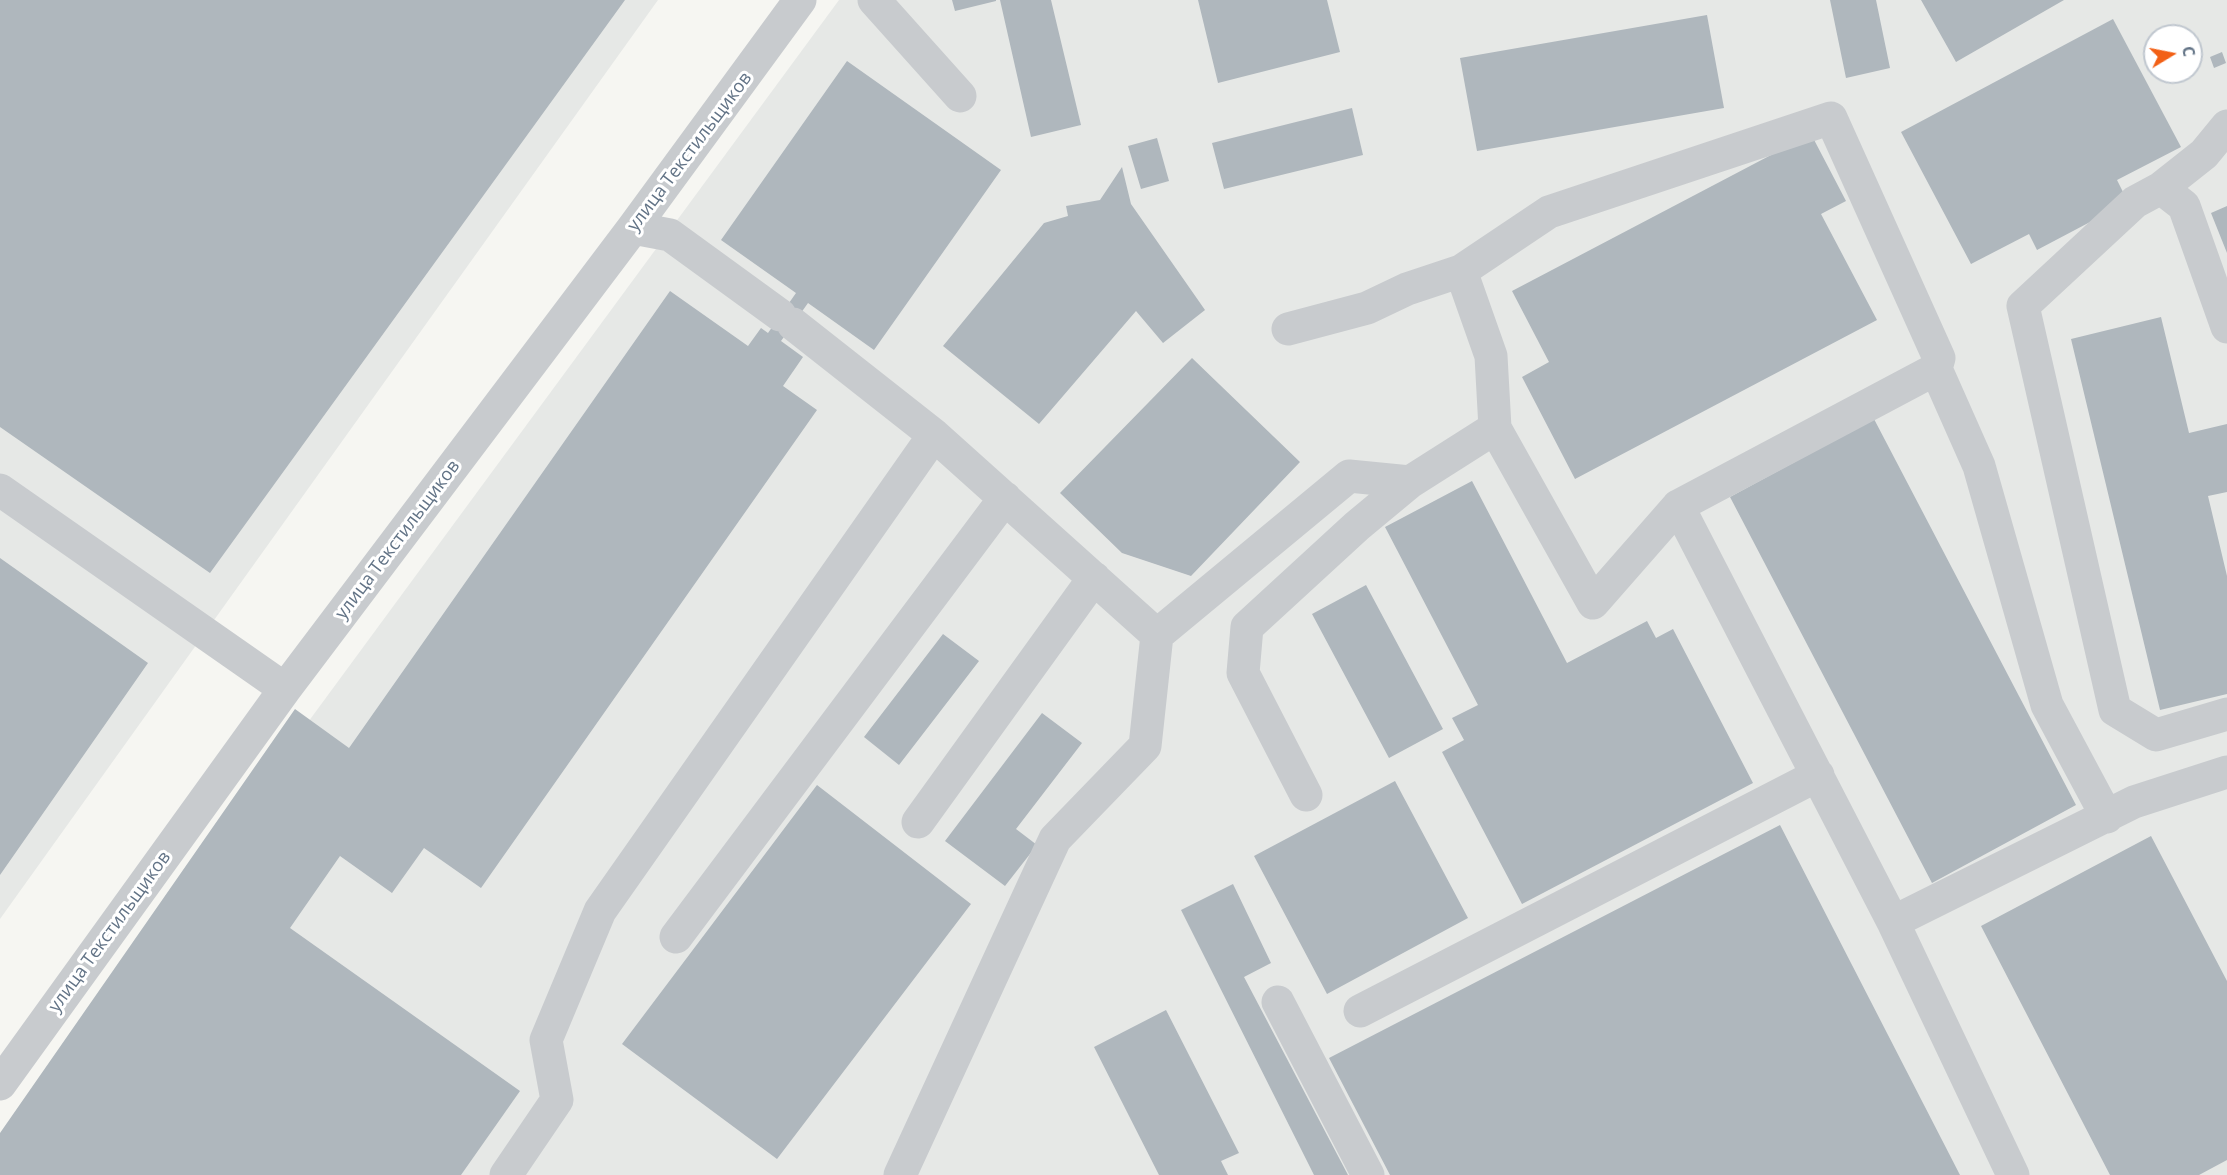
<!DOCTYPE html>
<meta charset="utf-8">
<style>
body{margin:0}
#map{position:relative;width:2227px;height:1175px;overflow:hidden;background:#f6f6f2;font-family:"Open Sans",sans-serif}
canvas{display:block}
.north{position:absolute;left:2143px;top:24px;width:60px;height:60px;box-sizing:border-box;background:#fff;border:2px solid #c0c7cf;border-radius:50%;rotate:80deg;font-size:16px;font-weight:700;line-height:24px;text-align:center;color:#627386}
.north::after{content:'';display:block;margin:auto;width:21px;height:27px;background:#f26016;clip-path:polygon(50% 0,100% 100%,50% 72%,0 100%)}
</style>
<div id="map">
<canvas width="2227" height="1175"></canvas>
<div class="north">С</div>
</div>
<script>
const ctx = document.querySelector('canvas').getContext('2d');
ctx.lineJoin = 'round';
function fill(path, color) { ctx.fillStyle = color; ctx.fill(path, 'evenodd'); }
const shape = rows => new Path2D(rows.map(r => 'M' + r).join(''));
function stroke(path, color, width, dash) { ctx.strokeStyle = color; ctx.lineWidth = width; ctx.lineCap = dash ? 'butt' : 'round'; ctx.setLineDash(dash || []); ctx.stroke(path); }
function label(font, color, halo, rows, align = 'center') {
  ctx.font = font + ' "Open Sans",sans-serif'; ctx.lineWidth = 6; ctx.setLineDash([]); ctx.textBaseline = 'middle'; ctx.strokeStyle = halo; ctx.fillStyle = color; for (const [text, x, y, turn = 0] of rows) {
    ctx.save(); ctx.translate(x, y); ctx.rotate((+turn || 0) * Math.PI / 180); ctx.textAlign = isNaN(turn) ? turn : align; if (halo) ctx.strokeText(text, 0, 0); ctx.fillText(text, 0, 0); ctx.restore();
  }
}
fill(shape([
 [0,0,658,0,0,919],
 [839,0,2227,0,2227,1175,0,1175,0,1141],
 [2155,36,2191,36,2191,72,2155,72]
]), '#e6e8e6');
fill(shape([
 [0,0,625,0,210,573,0,427],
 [952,0,996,0,996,1,955,11],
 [1000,0,1051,0,1081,125,1031,137],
 [1198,0,1327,0,1340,52,1218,83],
 [1830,0,1876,0,1890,68,1846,78],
 [1921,0,2064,0,1956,62],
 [1707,15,1724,108,1477,151,1460,58],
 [2113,19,2181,147,2117,180,2128,202,2037,250,2029,234,1971,264,1901,132],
 [2222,52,2226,63,2214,68,2210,57],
 [847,61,1001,170,874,350,808,303,781,341,803,357,783,386,817,410,481,888,424,848,392,893,340,856,290,928,520,1091,461,1175,0,1175,0,1133,295,709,349,748,670,291,748,346,761,328,768,333,796,293,721,240],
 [1352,108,1363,155,1224,189,1212,143],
 [1811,134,1846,201,1821,214,1877,320,1575,479,1522,377,1549,362,1512,291],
 [1157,138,1169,181,1141,189,1128,146],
 [1122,167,1131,204,1205,310,1163,343,1136,311,1039,424,943,346,1044,223,1068,216,1066,206,1100,200],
 [2227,206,2227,253,2211,213],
 [2161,317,2189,433,2227,424,2227,492,2208,496,2227,576,2227,694,2160,710,2071,339],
 [1192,358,1300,462,1191,576,1122,553,1060,493],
 [1874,419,2076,805,1932,883,1730,497],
 [1472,481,1567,663,1647,621,1656,638,1673,629,1753,783,1522,904,1442,752,1464,740,1452,718,1478,705,1385,527],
 [0,558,148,663,0,875],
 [1366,585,1443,729,1389,758,1312,614],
 [943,634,979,661,899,765,864,737],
 [1042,713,1082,743,1016,829,1037,845,1005,886,945,841],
 [1395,781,1468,918,1327,994,1254,856],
 [817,785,971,904,777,1159,622,1044],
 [1780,825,1960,1175,1390,1175,1329,1058],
 [2151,836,2227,981,2227,1160,2199,1175,2110,1175,1981,926],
 [1233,884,1271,963,1244,977,1348,1175,1314,1175,1181,910],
 [1166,1010,1239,1153,1221,1161,1228,1175,1159,1175,1094,1047]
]), '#afb7bd');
stroke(shape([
 [874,0,960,96],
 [2227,126,2204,154,2161,188,2135,202,2023,306,2115,710,2156,735,2227,714],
 [2161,188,2184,206,2227,327],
 [633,228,670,235,780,315],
 [793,324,934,435,1157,635],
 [1288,329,1367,308,1407,289,1461,271],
 [1936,369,1678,506,1593,603,1495,428,1491,356,1461,271,1549,212,1831,118,1939,358,1936,369,1979,466,2047,705,2107,817],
 [0,490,285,689],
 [1678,506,1893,922,2013,1175],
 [1306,795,1243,673,1247,627,1357,526,1410,482],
 [918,822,1094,578],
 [1893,922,2134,802,2227,772],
 [676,937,1005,498],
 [1278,1002,1368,1175],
 [1360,1011,1818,775],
 [0,1084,285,689,633,228,800,0],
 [506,1175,557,1100,546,1040,600,911,934,435],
 [900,1175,1055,839,1145,746,1157,635,1349,476,1410,482,1495,428]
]), '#c8cbce', 33);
label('18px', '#627386', '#fff', [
 ["улица Текстильщиков",690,152,-53],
 ["улица Текстильщиков",398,540,-53],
 ["улица Текстильщиков",110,932,-54]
]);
</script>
